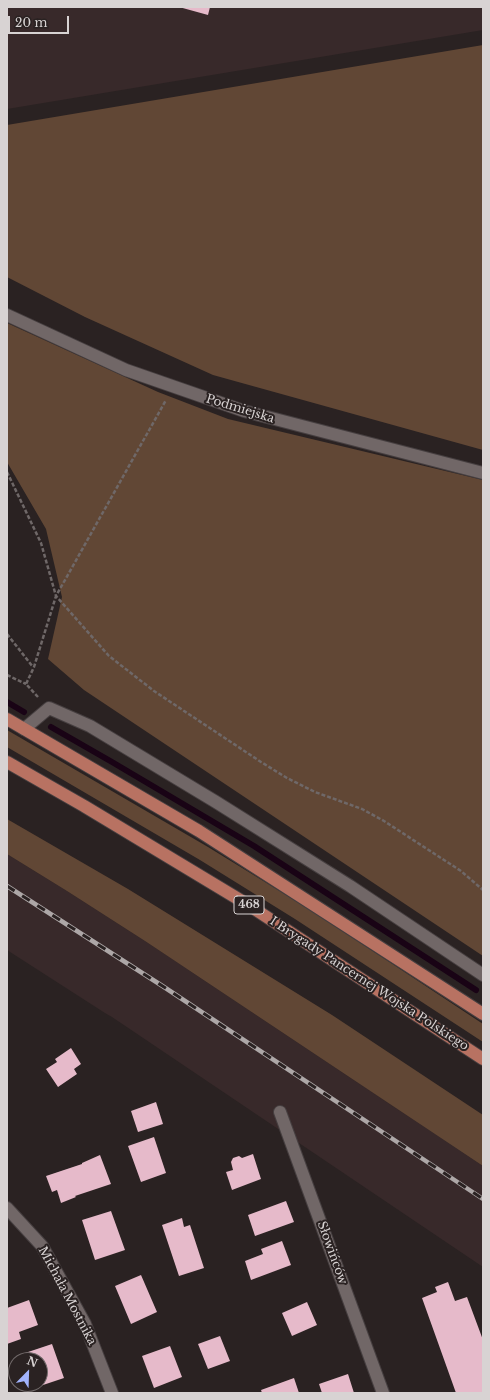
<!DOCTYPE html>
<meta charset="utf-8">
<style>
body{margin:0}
#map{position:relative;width:490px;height:1400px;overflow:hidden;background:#2a2222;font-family:"Libre Baskerville",serif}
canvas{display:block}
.frame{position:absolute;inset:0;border:8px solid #d8d3d3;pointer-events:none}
.north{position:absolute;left:8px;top:1352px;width:40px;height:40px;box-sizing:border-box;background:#2a2222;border:1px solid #706969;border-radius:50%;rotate:23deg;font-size:11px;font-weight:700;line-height:16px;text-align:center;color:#d8d3d3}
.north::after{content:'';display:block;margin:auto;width:14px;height:18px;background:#a1b3fd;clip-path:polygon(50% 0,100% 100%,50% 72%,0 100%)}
.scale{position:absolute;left:8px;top:16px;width:61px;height:18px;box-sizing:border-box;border:2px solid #d8d3d3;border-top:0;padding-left:5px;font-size:12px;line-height:14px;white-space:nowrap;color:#d8d3d3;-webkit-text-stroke:3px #2a2222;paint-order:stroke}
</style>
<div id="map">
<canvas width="490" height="1400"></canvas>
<div class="frame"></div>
<div class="north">N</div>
<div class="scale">20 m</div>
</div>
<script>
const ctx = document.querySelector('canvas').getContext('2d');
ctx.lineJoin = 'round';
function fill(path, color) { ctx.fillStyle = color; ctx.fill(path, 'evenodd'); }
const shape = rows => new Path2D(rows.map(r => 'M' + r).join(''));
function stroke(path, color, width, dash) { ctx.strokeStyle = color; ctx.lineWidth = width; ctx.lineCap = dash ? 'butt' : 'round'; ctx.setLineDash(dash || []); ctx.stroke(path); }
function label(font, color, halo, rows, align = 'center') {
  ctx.font = font + ' "Libre Baskerville",serif'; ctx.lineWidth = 4; ctx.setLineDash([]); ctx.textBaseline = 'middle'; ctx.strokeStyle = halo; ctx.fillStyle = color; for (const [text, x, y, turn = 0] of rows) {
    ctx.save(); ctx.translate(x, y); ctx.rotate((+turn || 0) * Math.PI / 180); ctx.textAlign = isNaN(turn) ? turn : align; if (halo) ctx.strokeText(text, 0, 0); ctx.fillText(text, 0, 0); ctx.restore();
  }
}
fill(shape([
 [7,7,483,7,483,30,7,109],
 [7,854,67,891,145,941,483,1166,483,1267,112,1017,105,1013,7,950]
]), '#38292a');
fill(shape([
 [483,45,483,450,213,375,85,317,7,277,7,125],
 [7,323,158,392,228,419,483,480,483,956,84,690,48,659,62,597,46,529,7,462],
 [7,730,208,847,304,906,397,967,483,1024,483,1042,295,919,200,860,7,747],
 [7,819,128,889,332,1015,483,1115,483,1166,145,941,67,891,7,854]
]), '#614735');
stroke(shape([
 [7,702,24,712],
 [51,727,112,762,254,846,476,990]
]), '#190315', 6);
fill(shape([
 [179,7,210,7,208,15],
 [71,1048,81,1064,74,1069,77,1074,58,1087,46,1069,57,1062,55,1059],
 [156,1102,163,1124,138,1132,131,1111],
 [154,1137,166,1173,141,1182,128,1146],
 [253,1154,261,1179,232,1190,226,1172,233,1170,231,1162,233,1158,239,1156,242,1158],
 [100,1155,111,1184,75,1196,76,1197,61,1203,57,1190,52,1192,46,1176,82,1164,82,1163],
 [286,1201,294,1222,255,1236,248,1215],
 [111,1211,125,1250,95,1260,82,1220],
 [182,1218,184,1227,190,1225,204,1268,179,1276,162,1225],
 [282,1241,291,1265,251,1280,245,1261,263,1254,261,1249],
 [141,1275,157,1312,131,1324,115,1286],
 [448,1282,455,1301,467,1297,483,1340,483,1393,456,1393,422,1298,437,1292,435,1287],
 [29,1300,38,1325,19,1332,21,1339,7,1344,7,1308],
 [307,1302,317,1325,292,1336,282,1313],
 [220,1336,230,1361,208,1369,198,1344],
 [52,1344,64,1378,31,1389,29,1384,40,1384,40,1360,21,1360,19,1355],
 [170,1346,182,1377,154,1388,142,1356],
 [348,1374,354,1393,322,1393,319,1384],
 [294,1378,299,1393,262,1393,261,1390]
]), '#e6baca');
const minor = shape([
 [7,315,126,370,244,411,483,473],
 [24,729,49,708,90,726,216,802,350,886,483,975],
 [280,1112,383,1393],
 [7,1208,42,1246,85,1324,112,1393]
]);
const major = shape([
 [7,719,199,831,483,1014],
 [7,762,84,806,250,906,483,1059]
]);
stroke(minor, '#463f40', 14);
stroke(major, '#463f40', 14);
stroke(shape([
 [7,472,41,543,56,596,109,656,154,691,261,762,287,778,315,792,362,809,384,821,461,871,483,890],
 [7,634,33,667],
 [7,675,26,684],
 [38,697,26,684,34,667,56,596,166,400]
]), '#6f6868', 2.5, [4, 2]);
stroke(minor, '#716767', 12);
stroke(major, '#b87262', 12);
const rail = shape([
 [7,886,164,987,483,1199]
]);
stroke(rail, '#ada7a7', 4.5);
stroke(rail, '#2a2222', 3, [9]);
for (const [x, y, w] of [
 [249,905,30]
]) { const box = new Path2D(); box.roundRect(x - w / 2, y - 9, w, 18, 3); ctx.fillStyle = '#2a2222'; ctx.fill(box); stroke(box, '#d8d3d3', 1); }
label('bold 11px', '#d8d3d3', null, [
 ["468",249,905]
]);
label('12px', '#d8d3d3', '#2a2222', [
 ["Podmiejska",240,409,17],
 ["I Brygady Pancernej Wojska Polskiego",369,984,33],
 ["Słowińców",332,1253,70],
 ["Michała Mostnika",67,1296,62]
]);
</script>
